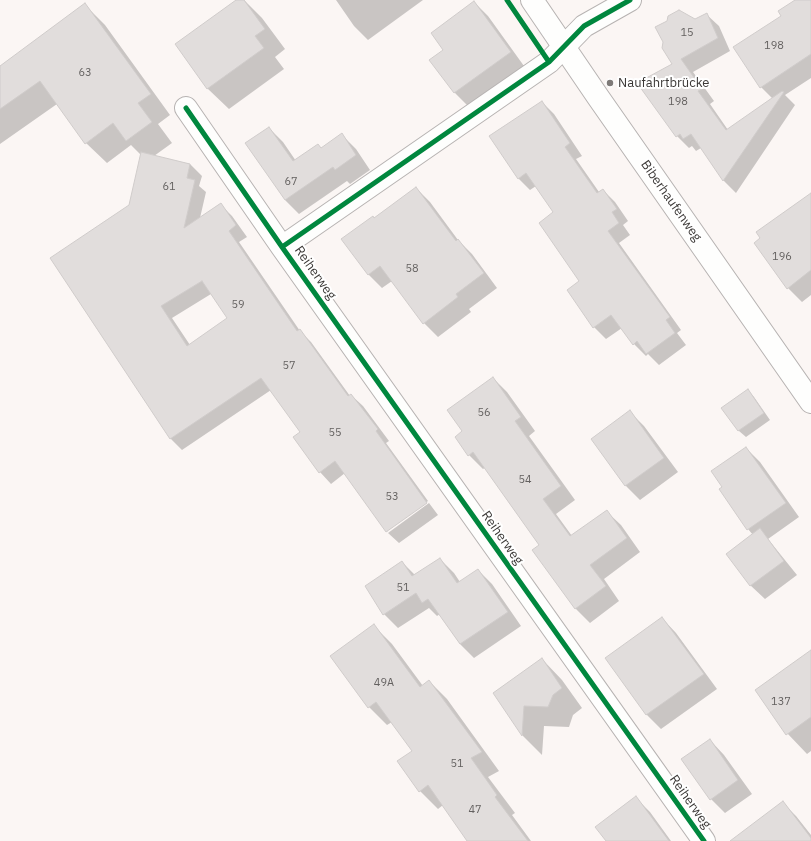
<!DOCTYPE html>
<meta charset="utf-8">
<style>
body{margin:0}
canvas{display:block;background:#fbf6f4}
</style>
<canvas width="811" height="841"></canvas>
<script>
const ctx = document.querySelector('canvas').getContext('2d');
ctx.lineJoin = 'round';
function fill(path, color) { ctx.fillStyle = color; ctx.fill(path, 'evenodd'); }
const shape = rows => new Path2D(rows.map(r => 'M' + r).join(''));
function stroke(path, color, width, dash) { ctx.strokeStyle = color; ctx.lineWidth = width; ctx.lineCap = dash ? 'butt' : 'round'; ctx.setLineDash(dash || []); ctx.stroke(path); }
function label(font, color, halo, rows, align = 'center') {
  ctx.font = font + ' "IBM Plex Sans",sans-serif'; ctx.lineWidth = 4; ctx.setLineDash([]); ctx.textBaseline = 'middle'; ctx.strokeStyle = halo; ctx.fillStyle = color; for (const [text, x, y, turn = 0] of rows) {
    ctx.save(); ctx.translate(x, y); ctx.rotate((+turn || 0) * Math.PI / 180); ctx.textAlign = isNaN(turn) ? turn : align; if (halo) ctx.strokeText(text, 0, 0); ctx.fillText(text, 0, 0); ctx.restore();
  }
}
fill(shape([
 [238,0,244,0,262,18,285,49,275,57,284,69,229,109,208,89,176,44],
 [336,0,423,0,368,40,354,26],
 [797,0,811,0,811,78,785,95,795,105,736,193,724,181,701,148,696,151,692,146,689,148,677,136,673,65,695,20,706,14,719,26,730,51,693,72,714,101,710,104,728,130,773,99,761,87,782,16],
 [474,2,488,16,524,66,469,107,455,93,431,60,444,50],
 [85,5,105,25,170,115,158,124,172,143,154,156,190,164,202,176,199,186,206,192,200,218,220,204,232,216,247,237,239,242,300,331,311,342,350,396,351,395,363,406,389,441,386,443,428,501,388,530,388,532,345,473,331,484,320,472,294,438,301,432,271,390,182,450,171,439,51,259,130,206,141,155,131,145,107,163,86,143,57,104,0,144,0,67],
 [211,294,229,318,190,345,172,318],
 [542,102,554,114,582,156,576,159,599,192,603,190,615,202,628,221,623,225,630,235,619,243,681,330,677,333,686,345,659,365,648,354,646,356,634,344,622,328,606,339,594,327,568,290,581,281,555,213,536,186,530,190,518,178],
 [269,128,283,142,296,161,321,149,342,135,356,149,370,170,350,184,347,181,299,214,285,200],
 [416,188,430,202,458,240,472,254,497,288,469,309,471,312,438,337,424,323,392,281,382,288,368,274,375,219],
 [811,193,811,295,802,302,788,288],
 [493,378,507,392,535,431,529,436,575,500,556,514,572,536,606,511,621,525,640,552,604,579,619,601,590,623,576,609,534,551,540,546,486,467,483,469,469,455,464,432],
 [748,390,754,397,770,420,746,437,739,431,723,408],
 [630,412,644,426,678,472,640,500,626,486,593,439],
 [746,448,760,462,799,517,768,539,797,575,765,599,750,585,753,535,748,529,724,487],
 [429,503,438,515,399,543,388,533],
 [440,559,454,573,460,582,478,570,492,584,521,626,474,658,460,644,440,614,437,616,429,608,398,628,384,614,402,562,415,575],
 [662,618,676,633,717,689,661,729,647,715,607,659],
 [374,626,392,644,423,686,429,681,447,699,499,771,488,777,515,813,512,815,531,841,469,841,443,805,438,809,420,791,413,751,392,722,387,725,369,707],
 [811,651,811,751,807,754,787,733],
 [542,659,562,680,582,708,573,715,569,727,544,726,542,755,523,736,494,693],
 [710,740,724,755,752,794,725,813,711,799],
 [636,798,650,812,671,841,607,841],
 [783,803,796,816,811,835,811,841,737,841]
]), '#0003');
const building = shape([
 [236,0,244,0,265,29,255,36,264,48,207,89,175,44,236,0],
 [795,0,811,0,811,54,760,88,733,47,781,16,778,11,795,0],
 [474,1,511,52,454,93,429,60,443,50,431,33,474,1],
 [85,3,151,94,138,103,152,122,126,141,113,123,85,144,40,81,0,109,0,66,85,3],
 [679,10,695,19,707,13,718,38,681,59,702,89,698,91,726,130,782,91,784,92,723,181,691,134,683,139,680,134,676,137,637,83,672,64,662,48,663,42,655,27,667,21,668,16,679,10],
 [542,101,570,143,565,147,597,193,603,189,617,209,612,212,619,223,608,231,670,317,666,320,675,333,646,354,637,341,633,345,611,315,593,328,567,290,579,281,539,223,553,212,526,173,518,179,489,136,542,101],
 [269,127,293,161,318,144,321,148,342,133,356,155,335,170,333,167,285,200,245,143,269,127],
 [141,152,190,164,187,178,195,180,184,228,221,203,236,225,229,231,297,331,300,329,348,396,351,394,378,429,376,431,427,503,386,532,335,461,319,473,293,437,300,432,261,378,170,439,50,258,129,205,141,152],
 [202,281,227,318,187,346,161,306,202,281],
 [416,187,456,241,458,239,484,273,456,294,458,297,423,324,380,266,368,275,341,239,373,216,374,218,416,187],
 [811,193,811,270,787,289,754,243,760,238,756,232,811,193],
 [493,377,521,417,515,421,561,486,543,499,570,536,607,510,627,538,590,565,606,586,575,609,532,550,539,545,473,452,468,456,455,437,462,431,447,410,493,377],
 [748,389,764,413,738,431,721,408,748,389],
 [630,410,664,458,625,486,591,439,630,410],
 [746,447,786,503,747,530,719,489,722,487,711,471,746,447],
 [760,528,784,561,750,586,726,554,760,528],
 [440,558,457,583,478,569,508,612,460,644,428,599,422,603,416,593,383,615,365,586,402,561,412,576,440,558],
 [662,617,704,674,646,715,605,658,662,617],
 [374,624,420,687,429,680,482,752,471,758,497,795,495,797,528,841,467,841,428,785,419,792,397,761,412,751,376,702,368,708,330,656,374,624],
 [811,650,811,717,786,735,755,690,811,650],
 [542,658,562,688,553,695,548,707,524,706,522,736,493,693,542,658],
 [710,739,738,780,710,800,681,759,710,739],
 [636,796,669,841,606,841,595,827,636,796],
 [783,801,811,838,811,841,730,841,783,801]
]);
fill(building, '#e1dddc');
stroke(building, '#d0cccb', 1);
const minor = shape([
 [186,108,282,247,704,841],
 [282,247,549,62,584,26,630,0]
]);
const secondary = shape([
 [532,0,598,97,811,402]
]);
stroke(minor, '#b7b3b2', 24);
stroke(secondary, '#b7b3b2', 24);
stroke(minor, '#fefefd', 22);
stroke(secondary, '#fefefd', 22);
stroke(shape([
 [507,0,549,62],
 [186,108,282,247,704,841],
 [282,247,549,62,584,26,630,0]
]), '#00873e', 5);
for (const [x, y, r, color] of [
 [610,83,4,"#7e7a78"]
]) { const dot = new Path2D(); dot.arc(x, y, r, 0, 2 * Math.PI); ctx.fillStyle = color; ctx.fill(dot); stroke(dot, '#fff', 1.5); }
label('11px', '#646160', null, [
 ["15",687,33],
 ["198",774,46],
 ["63",85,73],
 ["198",678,102],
 ["67",291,182],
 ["61",169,187],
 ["196",782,257],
 ["58",412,269],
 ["59",238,305],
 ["57",289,366],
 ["56",484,413],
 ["55",335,433],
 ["54",525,480],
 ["53",392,497],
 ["51",403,588],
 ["49A",384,683],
 ["137",781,702],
 ["51",457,764],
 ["47",475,810]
]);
label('13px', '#3b3836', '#fff', [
 ["Naufahrtbrücke",618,83]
], 'left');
label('13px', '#3b3836', '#fff', [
 ["Biberhaufenweg",671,201,55],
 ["Reiherweg",315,273,55],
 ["Reiherweg",502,538,55],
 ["Reiherweg",690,802,55]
]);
</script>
